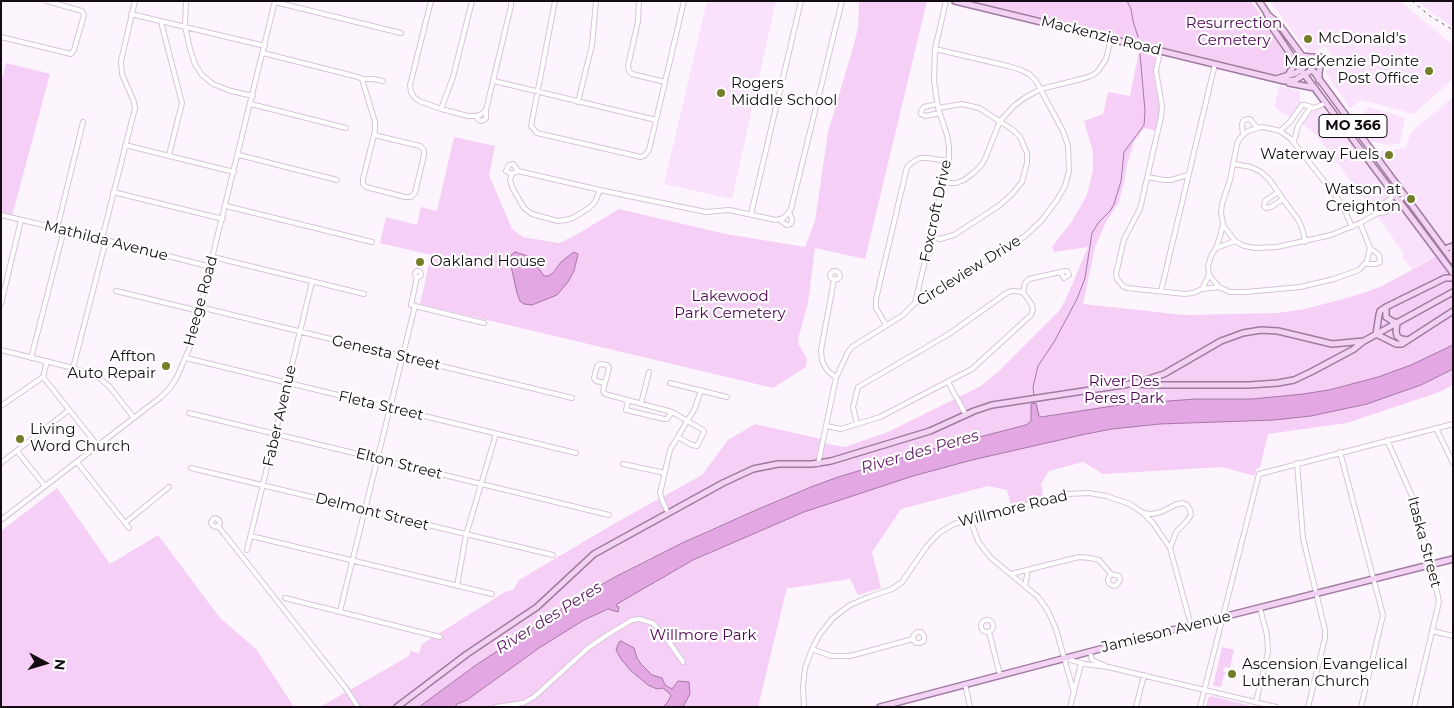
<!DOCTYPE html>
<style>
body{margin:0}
#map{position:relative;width:1454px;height:708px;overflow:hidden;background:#fdf5fd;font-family:Montserrat,sans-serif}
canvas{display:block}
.frame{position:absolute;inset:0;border:2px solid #130c13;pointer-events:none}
.north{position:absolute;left:20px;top:638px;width:50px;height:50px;-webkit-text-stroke:4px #fff;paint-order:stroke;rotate:96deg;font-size:14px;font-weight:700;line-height:20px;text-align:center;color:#130c13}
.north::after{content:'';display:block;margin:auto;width:18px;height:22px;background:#130c13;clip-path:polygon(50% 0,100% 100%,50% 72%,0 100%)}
</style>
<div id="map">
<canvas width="1454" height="708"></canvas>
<div class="frame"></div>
<div class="north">N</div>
</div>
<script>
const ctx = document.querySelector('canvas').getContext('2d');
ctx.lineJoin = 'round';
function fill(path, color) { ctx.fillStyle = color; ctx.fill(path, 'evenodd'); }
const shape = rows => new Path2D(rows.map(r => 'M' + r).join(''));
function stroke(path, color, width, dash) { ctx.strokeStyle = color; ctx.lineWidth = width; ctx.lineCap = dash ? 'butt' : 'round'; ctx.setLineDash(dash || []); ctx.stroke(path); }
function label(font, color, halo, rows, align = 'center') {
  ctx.font = font + ' Montserrat,sans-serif'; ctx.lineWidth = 4.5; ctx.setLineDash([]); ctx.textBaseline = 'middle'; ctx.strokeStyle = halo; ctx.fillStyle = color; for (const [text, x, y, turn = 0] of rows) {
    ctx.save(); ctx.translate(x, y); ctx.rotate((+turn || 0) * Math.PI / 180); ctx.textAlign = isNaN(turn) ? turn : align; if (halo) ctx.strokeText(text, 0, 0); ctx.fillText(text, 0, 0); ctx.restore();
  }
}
fill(shape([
 [707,1,776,1,732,199,664,184],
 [1270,1,1400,1,1453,45,1453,79,1414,114,1361,100,1350,109,1325,72,1334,59,1325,46,1313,54,1308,53],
 [1418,1,1453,1,1453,27,1436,16],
 [1279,86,1300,91,1300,105,1291,118,1274,107],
 [1453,97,1453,242,1446,246,1378,151,1406,148,1411,132],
 [1369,107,1405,118,1400,143,1387,145,1371,141,1361,126,1364,111],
 [1323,108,1337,125,1344,132,1392,194,1390,197,1378,206,1374,212,1316,135,1302,124,1311,111],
 [1399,205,1437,255,1412,270,1402,256,1404,254,1377,216,1387,213]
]), '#fbe2fc');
fill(shape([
 [859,1,927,1,865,259,815,248,808,303,798,339,799,345,807,359,806,367,773,388,420,304,431,255,380,243,386,217,417,225,421,207,437,211,454,137,495,146,489,175,512,229,523,237,559,243,574,236,619,209,726,234,805,247,815,221,828,132,854,44,858,28],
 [972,1,1251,1,1269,27,1289,61,1290,65,1288,72,1279,75,1273,74],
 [1139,51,1156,57,1153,72,1159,105,1160,114,1157,131,1144,128,1134,142,1127,164,1125,177,1119,202,1106,222,1095,247,1083,304,1185,315,1276,313,1305,309,1354,296,1380,287,1423,264,1436,256,1453,251,1453,385,1437,393,1347,423,1268,434,1260,467,1256,469,1255,476,1222,467,1103,474,1083,462,1049,471,1041,484,1044,498,1011,506,1007,490,988,486,901,509,872,552,881,588,858,595,850,579,791,588,787,587,758,707,455,707,457,704,467,700,539,648,584,620,598,613,619,607,616,606,616,604,621,601,693,560,804,512,810,487,709,530,641,563,591,590,571,602,557,612,476,665,419,707,320,707,409,656,410,651,419,653,422,644,505,592,513,590,519,580,617,522,702,475,728,440,755,424,821,439,820,443,845,447,888,432,981,386,998,372,1059,311,1065,301,1088,247,1054,252,1052,247,1072,221,1087,195,1093,170,1093,152,1084,121,1103,114,1108,92,1130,96],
 [6,63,50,74,12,216,1,214,1,83],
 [57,488,110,564,158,535,220,618,256,649,294,707,1,707,1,531],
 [1222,647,1234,650,1230,668,1225,667,1223,671,1227,673,1224,675,1221,687,1213,686],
 [1211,696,1255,707,1206,707,1208,698]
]), '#f6cff7');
const water = shape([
 [515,252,528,256,532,259,544,276,548,276,553,273,561,262,571,254,574,252,578,254,574,271,568,282,557,295,532,305,524,304,520,301,517,293,511,266,511,255,515,252],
 [1453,345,1453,369,1421,385,1367,404,1311,416,1274,420,1160,424,1112,429,1086,434,972,460,913,476,804,512,693,560,617,604,616,606,619,607,618,612,608,609,584,620,539,648,467,700,457,704,455,707,419,707,476,665,557,612,571,602,615,577,682,543,756,510,811,487,838,477,925,451,1026,425,1031,421,1031,404,1036,403,1039,416,1041,417,1126,404,1196,399,1252,399,1303,394,1329,390,1378,377,1411,365,1453,345],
 [621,641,634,648,637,658,641,664,652,675,662,678,665,685,672,689,678,681,689,682,690,694,683,707,663,707,667,703,671,696,670,694,663,688,657,689,648,685,630,670,621,659,616,650,619,642,621,641]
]);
fill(water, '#e3a7e4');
stroke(water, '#a578a5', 1);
stroke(shape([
 [1127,1,1131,9,1133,21,1138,37],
 [1034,397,1033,387,1038,366,1054,342,1077,299,1085,278,1092,233,1099,222,1110,211,1114,204,1121,181,1124,152,1144,125,1145,111,1140,54]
]), '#a578a5', 1);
const minor = shape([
 [186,1,185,26,190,49,195,64,202,75,213,84,231,91,253,96],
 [431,1,410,85,411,92,414,97,419,101,441,109,468,116,475,116,480,115,486,110,487,106,511,6,511,1],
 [555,1,531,126,537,133,641,157,645,155,649,150,684,1],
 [639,1,638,21,628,66,629,71,632,74,665,82],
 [275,2,401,33],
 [131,14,265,46],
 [161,22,182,103,169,155],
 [1,37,71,54,74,50,84,15,82,11,47,1],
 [1160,51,1156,71,1162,106,1161,117,1140,209,1124,239,1116,274,1117,279,1123,286,1127,288,1185,294,1193,293,1202,289,1219,287,1230,292,1246,292,1300,287,1334,279,1359,270,1367,261,1370,248,1360,223],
 [263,53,358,77,362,79,373,79,383,81],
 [362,79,375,122,375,129,374,135,363,179,363,184,366,187,405,197,411,197,415,193,424,155,424,150,420,146,374,135],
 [494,81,656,120],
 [578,102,592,45,596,1],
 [251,104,346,128],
 [937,104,924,107,921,111,921,114,925,116,940,113],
 [441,109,453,77,472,1],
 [475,116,480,121,484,120,486,118,486,110],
 [1280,131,1290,122,1302,105,1305,105,1314,108,1326,103],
 [1243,135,1242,124,1244,120,1249,119,1251,120,1257,128],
 [1294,141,1298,126,1311,107],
 [125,145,234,172],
 [239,155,337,180],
 [1234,164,1251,167,1261,172,1269,179,1283,199,1271,207,1266,208,1264,206,1265,201,1278,192],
 [512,174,518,171,600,190,706,212,729,210,776,220,784,218,791,209,842,1],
 [512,174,510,179,512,187,524,208,532,214,558,221,566,220,573,218,589,208,595,202,600,190],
 [512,174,506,171,509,165,513,164,518,171],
 [1148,177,1164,180,1171,180,1188,175],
 [944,183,956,183,964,180,972,174,980,167,985,159,1000,121,1015,105,1026,97,1041,89,1085,78,1093,75,1098,71,1106,59,1111,39],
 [113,192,223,219],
 [1283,199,1299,221,1303,231,1305,242],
 [226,206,372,242],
 [1378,213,1379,207,1401,191],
 [751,214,801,1],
 [1,215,106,240,211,267],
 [779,219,786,225,791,224,792,219,789,212],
 [1223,225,1235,241],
 [57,229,83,122],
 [931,237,940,239,954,235,1000,205,1012,194,1022,182,1027,163,1027,153,1020,137,1013,130,979,108,962,104,938,108],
 [102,239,135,108,134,102,122,74,121,61,135,1],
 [1216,248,1235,241,1244,246,1256,248,1277,247,1331,235,1360,223,1378,213,1386,212,1405,196],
 [213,257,364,294],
 [1366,264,1376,264,1380,262,1379,255,1370,248],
 '415 274a3 3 0 1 1 6 0a3 3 0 1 1-6 0Z',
 [1209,275,1219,287],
 [834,280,831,278,830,275,833,271,836,271,839,273,840,277,838,279,834,280,821,350,822,361,827,370,836,378],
 [1202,289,1209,275,1208,266,1211,256,1216,248,1220,237,1223,224,1221,213,1222,204,1230,180,1237,144,1240,138,1248,131,1261,127,1268,128,1280,131,1291,139,1338,199,1345,211,1352,227],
 [116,291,199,311],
 [1161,291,1215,64],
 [1023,292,1025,283,1029,279,1065,271,1067,271,1069,275,1064,278,1061,273],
 [915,303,949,161,949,147,947,135,938,108,934,80,935,49,946,1],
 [1,304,21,220],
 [415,306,484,323],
 [415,306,411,305,417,277],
 [200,307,572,398],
 [886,325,876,308,876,299,907,167,913,162,920,158,927,158,949,161],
 [1,350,73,368,88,373,99,378,109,386,134,418],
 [31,358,64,230],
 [186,358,576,453],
 [73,368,106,240],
 [43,377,98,446],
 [948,382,966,415],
 [605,383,596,381,594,378,597,366,600,364,607,365,609,368,603,391,605,394,672,412,703,430,704,432,697,446,692,445,678,437],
 [670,383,727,397],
 [628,401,626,410,664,419,667,419,672,412],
 [641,404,649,372],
 [1,406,43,377,47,361],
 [189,413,609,515],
 [857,424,853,407,858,387,949,334,1008,292,1013,291,1023,292],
 [826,426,841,429,880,417,972,369,1031,315,1033,310,1032,305,1023,292],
 [1436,428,1453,463],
 [1387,440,1412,496,1437,592,1439,602,1414,707],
 [17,451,45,486],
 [1340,452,1383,615,1361,707],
 [77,462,129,528],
 [1,463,69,410],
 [1297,463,1303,538,1325,630,1325,638,1308,707],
 [623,464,665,473],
 [818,464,836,378,848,352,852,347,903,315,915,303,945,288,1025,236,1042,220,1057,200,1065,186,1069,171,1068,146,1063,131,1036,81,1029,74,1021,70,1008,66,935,49],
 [191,468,553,555],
 [668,513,662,500,660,493,670,450,695,408,701,390],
 [1143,513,1153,523,1170,548],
 [970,519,978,541,990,557,1038,597,1048,611,1056,629,1074,693],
 [1,520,161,397,169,389,176,379,190,347,199,311,275,1],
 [125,523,169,487],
 [218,526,220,523,219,520,215,518,213,519,211,522,212,525,216,527,218,526,345,687,358,707],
 [251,536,492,594],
 [247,550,312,282],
 [1011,574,1079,557,1090,558,1099,560,1111,574,1119,576,1120,580,1117,585,1114,586,1109,584,1108,579,1111,574],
 [457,586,466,535,496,434],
 [1025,586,1028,570],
 [285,598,440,637],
 [340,611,415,306],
 '981 626a6 6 0 1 1 12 0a6 6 0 1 1-12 0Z',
 [1432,631,1453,636],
 [989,632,1000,675],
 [812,649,831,656,850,656,913,639,913,636,917,632,921,632,924,636,924,641,920,643,916,643,913,639],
 [1090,652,1092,660,1106,666],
 [1064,658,1084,664,1108,667,1276,707],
 [965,684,970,707],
 [1256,702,1268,652,1267,635,1260,608],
 [496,707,523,703,534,697,588,648,607,635,632,620,639,619,653,623,667,639,683,662],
 [804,707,803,687,805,668,812,649,820,634,833,618,850,605,869,597,892,589,902,582,927,546,939,533,954,524,1068,494,1089,493,1106,496,1130,504,1143,513,1152,514,1161,512,1177,504,1183,503,1187,505,1190,510,1191,515,1187,521,1176,532,1170,548,1191,625],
 [1070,707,1081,664],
 [1136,707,1144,675],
 [1200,707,1259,474,1453,424]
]);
const major = shape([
 [955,1,1284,81,1295,80,1312,70],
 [1259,1,1267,13,1272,27,1301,70,1453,273],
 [1267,14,1278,23,1453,261],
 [1302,56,1310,57,1320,57],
 [1288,75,1293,67,1293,58],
 [1276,79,1296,73,1303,68],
 [1319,80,1319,72,1321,63],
 [1289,83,1315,88],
 [1444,249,1453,246],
 [1450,257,1453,250],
 [1386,307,1386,317,1392,321,1397,323],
 [1397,323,1396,331,1397,336,1401,339,1408,340],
 [1376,334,1379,315,1380,311,1386,307,1445,278,1453,278],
 [1376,334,1396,344,1402,344,1453,311],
 [1139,384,1148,385,1249,385,1278,383,1294,380,1311,372,1354,349,1364,341,1453,292],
 [397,707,467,654,537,607,594,554,723,483,753,469,778,464,812,464,831,461,930,431,974,411,992,405,1136,383,1164,374,1221,341,1243,333,1261,330,1278,331,1332,344,1364,341],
 [880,707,1191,625,1453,559]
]);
stroke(minor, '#d7c4d7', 6);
stroke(major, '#9f7aa1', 8);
stroke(minor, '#fff', 4);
stroke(major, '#f3d3f4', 5);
stroke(shape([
 [1412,1,1430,16,1453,30]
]), '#595259', 1, [2.5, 5]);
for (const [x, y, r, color] of [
 [1308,39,5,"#747e2a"],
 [1429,71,5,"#747e2a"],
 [721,93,5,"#747e2a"],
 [1389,155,5,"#747e2a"],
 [1411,199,5,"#747e2a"],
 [420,262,5,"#747e2a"],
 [166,366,5,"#747e2a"],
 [20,439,5,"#747e2a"],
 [1232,674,5,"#747e2a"]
]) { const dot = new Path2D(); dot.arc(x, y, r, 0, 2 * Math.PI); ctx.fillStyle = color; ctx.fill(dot); stroke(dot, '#fff', 2); }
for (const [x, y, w] of [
 [1353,126,68]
]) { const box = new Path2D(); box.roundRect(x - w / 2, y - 11.5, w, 23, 4); ctx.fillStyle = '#fff'; ctx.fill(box); stroke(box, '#130c13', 1); }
label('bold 14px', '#130c13', null, [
 ["MO 366",1353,126]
]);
label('15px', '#4f0554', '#fff', [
 ["Resurrection",1234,24],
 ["Cemetery",1234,41],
 ["Lakewood",730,297],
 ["Park Cemetery",730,314],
 ["River Des",1124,382],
 ["Peres Park",1124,399],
 ["Willmore Park",703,636]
]);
label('15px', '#130c13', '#fff', [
 ["Mackenzie Road",1101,36,14],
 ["Foxcroft Drive",936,211,-78],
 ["Mathilda Avenue",106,241,14],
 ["Circleview Drive",969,271,-32],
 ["Heege Road",201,301,-75],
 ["Genesta Street",386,353,13],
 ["Fleta Street",381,406,13],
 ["Faber Avenue",280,416,-77],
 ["Elton Street",399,464,14],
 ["Willmore Road",1013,509,-14],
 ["Delmont Street",372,512,14],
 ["Itaska Street",1424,542,75],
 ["Jamieson Avenue",1166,632,-14]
]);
label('15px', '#130c13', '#fff', [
 ["McDonald's",1318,39],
 ["MacKenzie Pointe",1419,62,"right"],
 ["Post Office",1419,79,"right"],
 ["Rogers",731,84],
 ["Middle School",731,101],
 ["Waterway Fuels",1379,155,"right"],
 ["Watson at",1401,190,"right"],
 ["Creighton",1401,207,"right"],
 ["Oakland House",430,262],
 ["Affton",156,357,"right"],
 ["Auto Repair",156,374,"right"],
 ["Living",30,430],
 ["Word Church",30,447],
 ["Ascension Evangelical",1242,665],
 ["Lutheran Church",1242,682]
], 'left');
label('italic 16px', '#5f1a63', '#fff', [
 ["River des Peres",920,452,-16],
 ["River des Peres",549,618,-32]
]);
</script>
